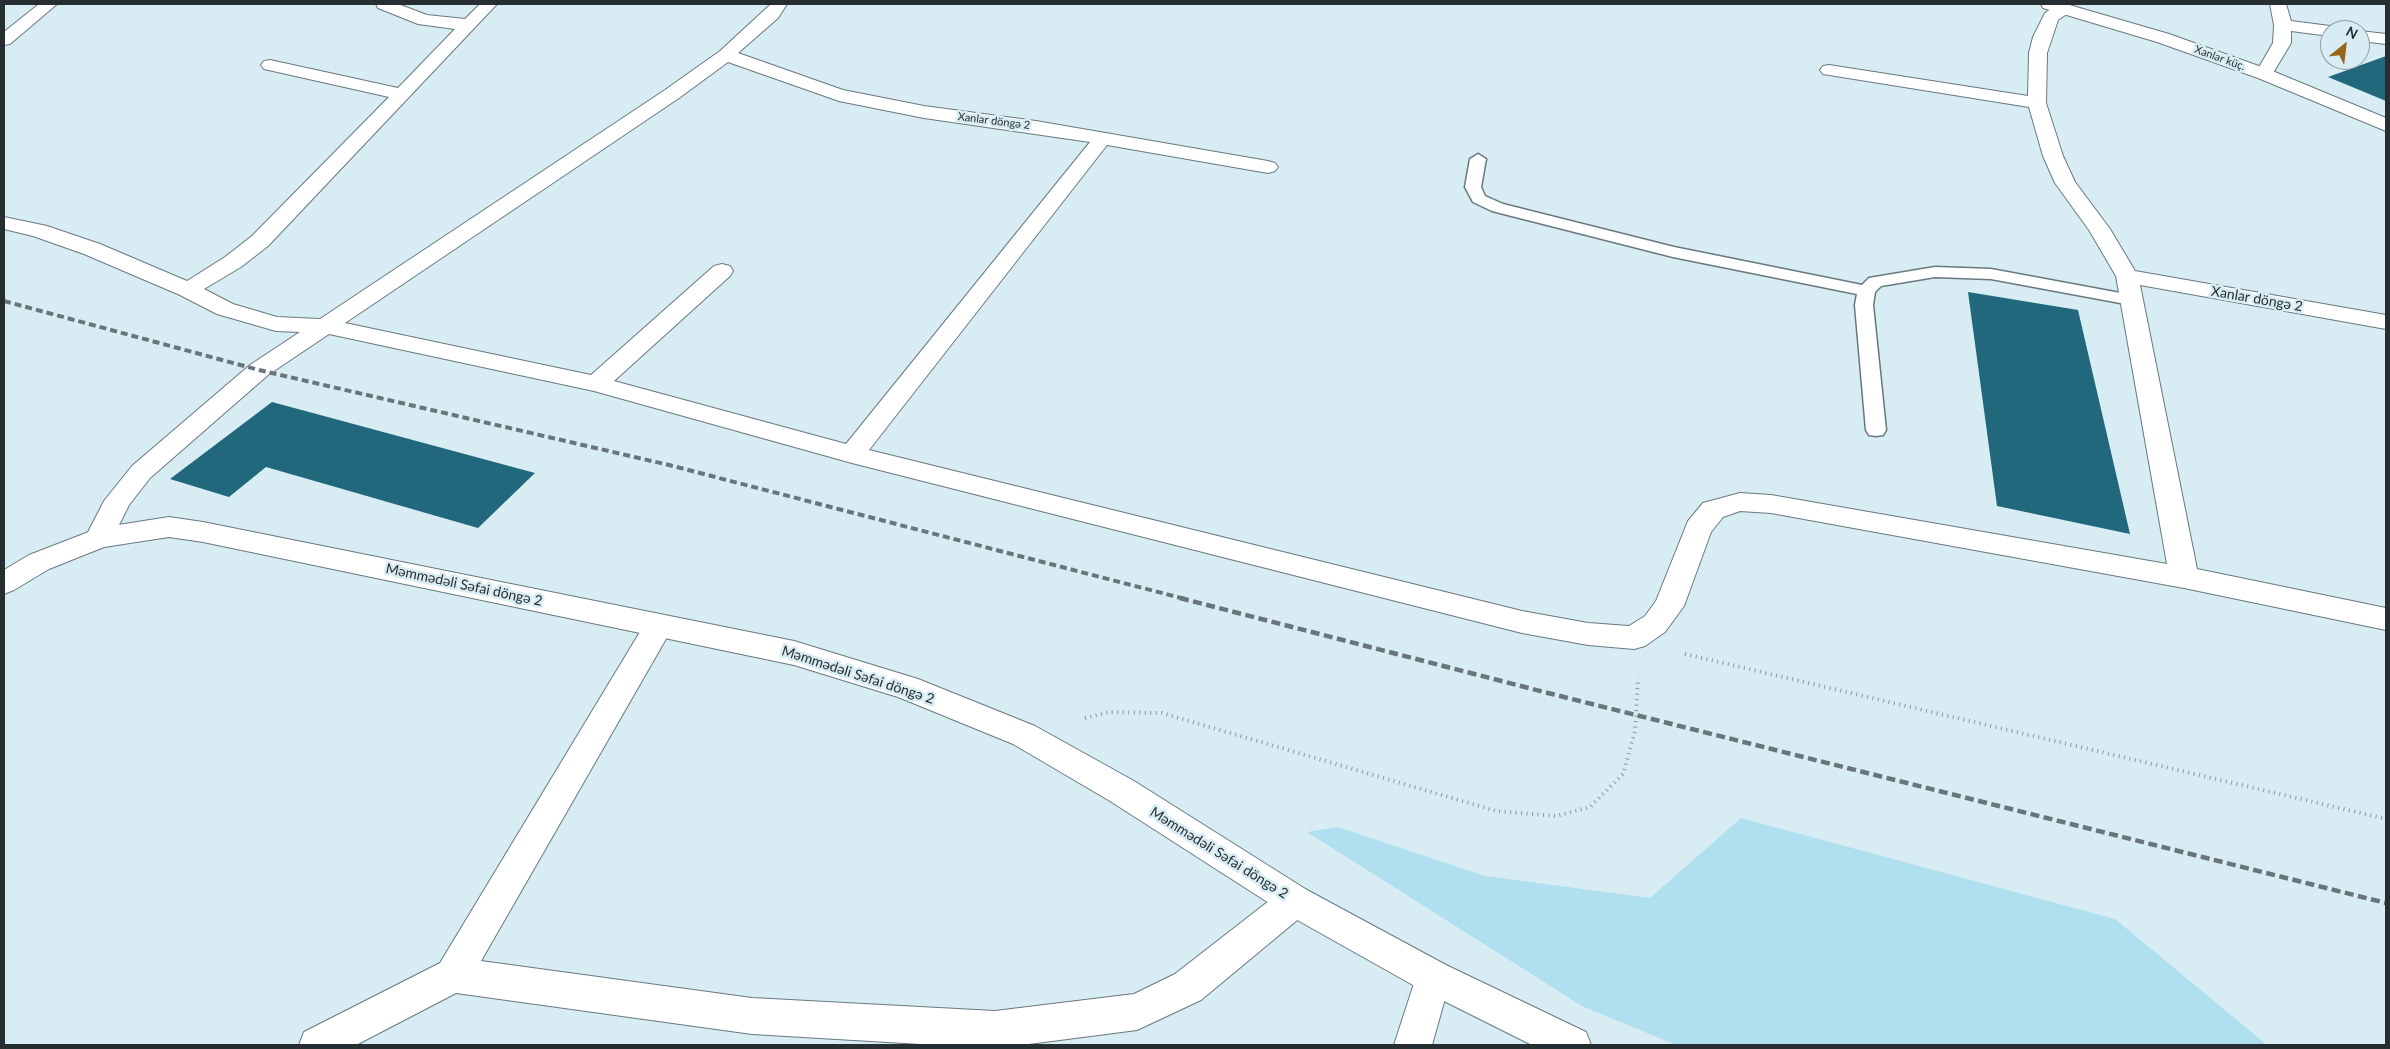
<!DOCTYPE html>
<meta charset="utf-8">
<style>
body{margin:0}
#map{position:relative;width:2390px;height:1049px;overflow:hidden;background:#d8ecf3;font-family:Lato,sans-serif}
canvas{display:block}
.frame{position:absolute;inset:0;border:5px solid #272e31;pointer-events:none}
.north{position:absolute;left:2320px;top:20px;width:50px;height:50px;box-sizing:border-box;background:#d8ecf3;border:1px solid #91a0a5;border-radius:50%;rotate:29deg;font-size:14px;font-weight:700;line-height:20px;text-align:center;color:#272e31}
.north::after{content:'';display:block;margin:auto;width:18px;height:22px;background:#986619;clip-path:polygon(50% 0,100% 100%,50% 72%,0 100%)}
</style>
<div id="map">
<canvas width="2390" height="1049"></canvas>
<div class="frame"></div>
<div class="north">N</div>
</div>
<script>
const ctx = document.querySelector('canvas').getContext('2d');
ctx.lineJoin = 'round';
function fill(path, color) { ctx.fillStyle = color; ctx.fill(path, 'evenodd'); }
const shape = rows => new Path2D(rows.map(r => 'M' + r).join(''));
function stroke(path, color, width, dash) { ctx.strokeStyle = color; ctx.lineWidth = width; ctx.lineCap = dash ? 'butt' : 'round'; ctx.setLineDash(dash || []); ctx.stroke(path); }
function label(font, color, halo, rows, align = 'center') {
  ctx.font = font + ' Lato,sans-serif'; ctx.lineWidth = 5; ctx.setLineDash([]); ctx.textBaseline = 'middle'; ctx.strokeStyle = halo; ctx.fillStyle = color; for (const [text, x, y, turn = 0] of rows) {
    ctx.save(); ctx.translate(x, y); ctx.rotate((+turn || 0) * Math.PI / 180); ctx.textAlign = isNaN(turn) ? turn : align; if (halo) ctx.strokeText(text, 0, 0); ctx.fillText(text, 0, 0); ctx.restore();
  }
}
fill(shape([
 [1741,818,2115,919,2267,1045,1676,1045,1582,1006,1307,832,1338,827,1485,876,1650,898]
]), '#b0dff0');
fill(shape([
 [2386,56,2386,101,2328,77],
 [1968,292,2078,310,2130,534,1997,506],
 [272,402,535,473,478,528,266,467,229,497,170,479]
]), '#21687d');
const service = shape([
 [1478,154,1486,159,1481,187,1485,196,1503,204,1674,247,1862,285,1869,278,1935,267,1991,269,2131,295,2137,296,2140,300,2137,304,2131,305,1991,279,1935,277,1881,286,1875,292,1873,305,1886,430,1883,435,1876,436,1869,435,1866,430,1855,305,1857,294,1673,257,1492,211,1473,202,1465,187,1470,159,1478,154]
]);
const minor = shape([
 [39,4,57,4,10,44,4,45,4,32,39,4],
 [376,4,398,4,427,15,465,19,480,4,497,4,268,246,241,267,204,289,233,304,277,317,320,319,665,90,720,51,771,4,787,4,778,18,738,53,843,90,924,106,1036,121,1268,161,1275,163,1278,167,1275,171,1268,173,1107,145,869,450,1522,611,1588,623,1629,626,1645,616,1656,601,1688,521,1703,503,1740,493,1771,495,2167,564,2116,276,2089,230,2055,183,2043,156,2029,107,1829,75,1823,74,1820,70,1823,66,1829,65,2028,96,2029,53,2033,37,2045,13,2058,4,2070,4,2072,8,2070,12,2058,20,2047,53,2046,103,2063,156,2075,182,2110,229,2135,271,2386,315,2386,329,2140,285,2197,569,2386,608,2386,630,2184,588,1771,513,1740,511,1723,517,1711,532,1684,606,1665,632,1645,646,1634,649,1588,645,1522,633,852,463,594,391,329,334,268,375,150,478,129,505,109,545,99,548,89,545,85,538,104,501,132,466,250,365,300,332,276,331,217,314,180,295,84,254,33,236,4,229,4,217,47,226,100,244,187,281,225,257,252,236,389,97,264,69,261,65,264,61,270,60,398,88,455,29,418,24,378,8,376,4],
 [728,62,839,101,924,118,1090,142,846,444,614,381,730,276,733,271,730,266,722,264,714,266,591,375,345,323,679,98,728,62],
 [2270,4,2286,4,2291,21,2330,26,2338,30,2330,30,2330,36,2291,31,2291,43,2270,78,2264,79,2258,78,2255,74,2273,43,2274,25,2270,4],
 [2360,31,2386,34,2386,44,2360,41,2360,31],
 [659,614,669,617,674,625,481,961,752,998,995,1011,1134,994,1175,974,1283,890,1295,885,1307,890,1313,901,1307,912,1201,1000,1137,1030,1021,1045,938,1045,752,1034,456,993,356,1045,299,1045,304,1032,440,963,649,617,659,614],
 [1433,959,1446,965,1451,977,1432,1045,1394,1045,1420,965,1433,959]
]);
const tertiary = shape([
 [169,517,203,522,794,641,918,679,1035,726,1134,781,1307,890,1446,965,1586,1032,1591,1045,1532,1045,1420,989,1283,912,1110,801,1013,744,898,697,794,665,203,542,169,537,104,547,49,569,14,590,4,594,4,570,29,555,99,528,169,517]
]);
const secondary = shape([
 [2041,4,2066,4,2169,34,2270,70,2386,118,2386,131,2258,78,2157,42,2043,8,2041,4]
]);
stroke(service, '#68797f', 3);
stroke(minor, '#68797f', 2);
stroke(tertiary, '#68797f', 2);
stroke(secondary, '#68797f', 2);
stroke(shape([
 [1685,654,2386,819],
 [1085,718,1109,712,1162,713,1496,811,1556,816,1590,807,1623,774,1635,731,1638,678]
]), '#8b999e', 4, [1, 4.5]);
fill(service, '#fff');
fill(minor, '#fff');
fill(tertiary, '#fff');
fill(secondary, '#fff');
stroke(shape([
 [4,301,259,370,669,465,1185,599]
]), '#69757a', 4, [7, 4]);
stroke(shape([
 [1180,598,1552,694,2386,903]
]), '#69757a', 4.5, [9, 4.5]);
label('11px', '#272e31', '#d8ecf3', [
 ["Xanlar küç.",2220,58,20],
 ["Xanlar döngə 2",994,121,7]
]);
label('14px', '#272e31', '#d8ecf3', [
 ["Xanlar döngə 2",2257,299,10],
 ["Məmmədəli Səfai döngə 2",464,585,12],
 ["Məmmədəli Səfai döngə 2",858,675,18],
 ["Məmmədəli Səfai döngə 2",1219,853,32]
]);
</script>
